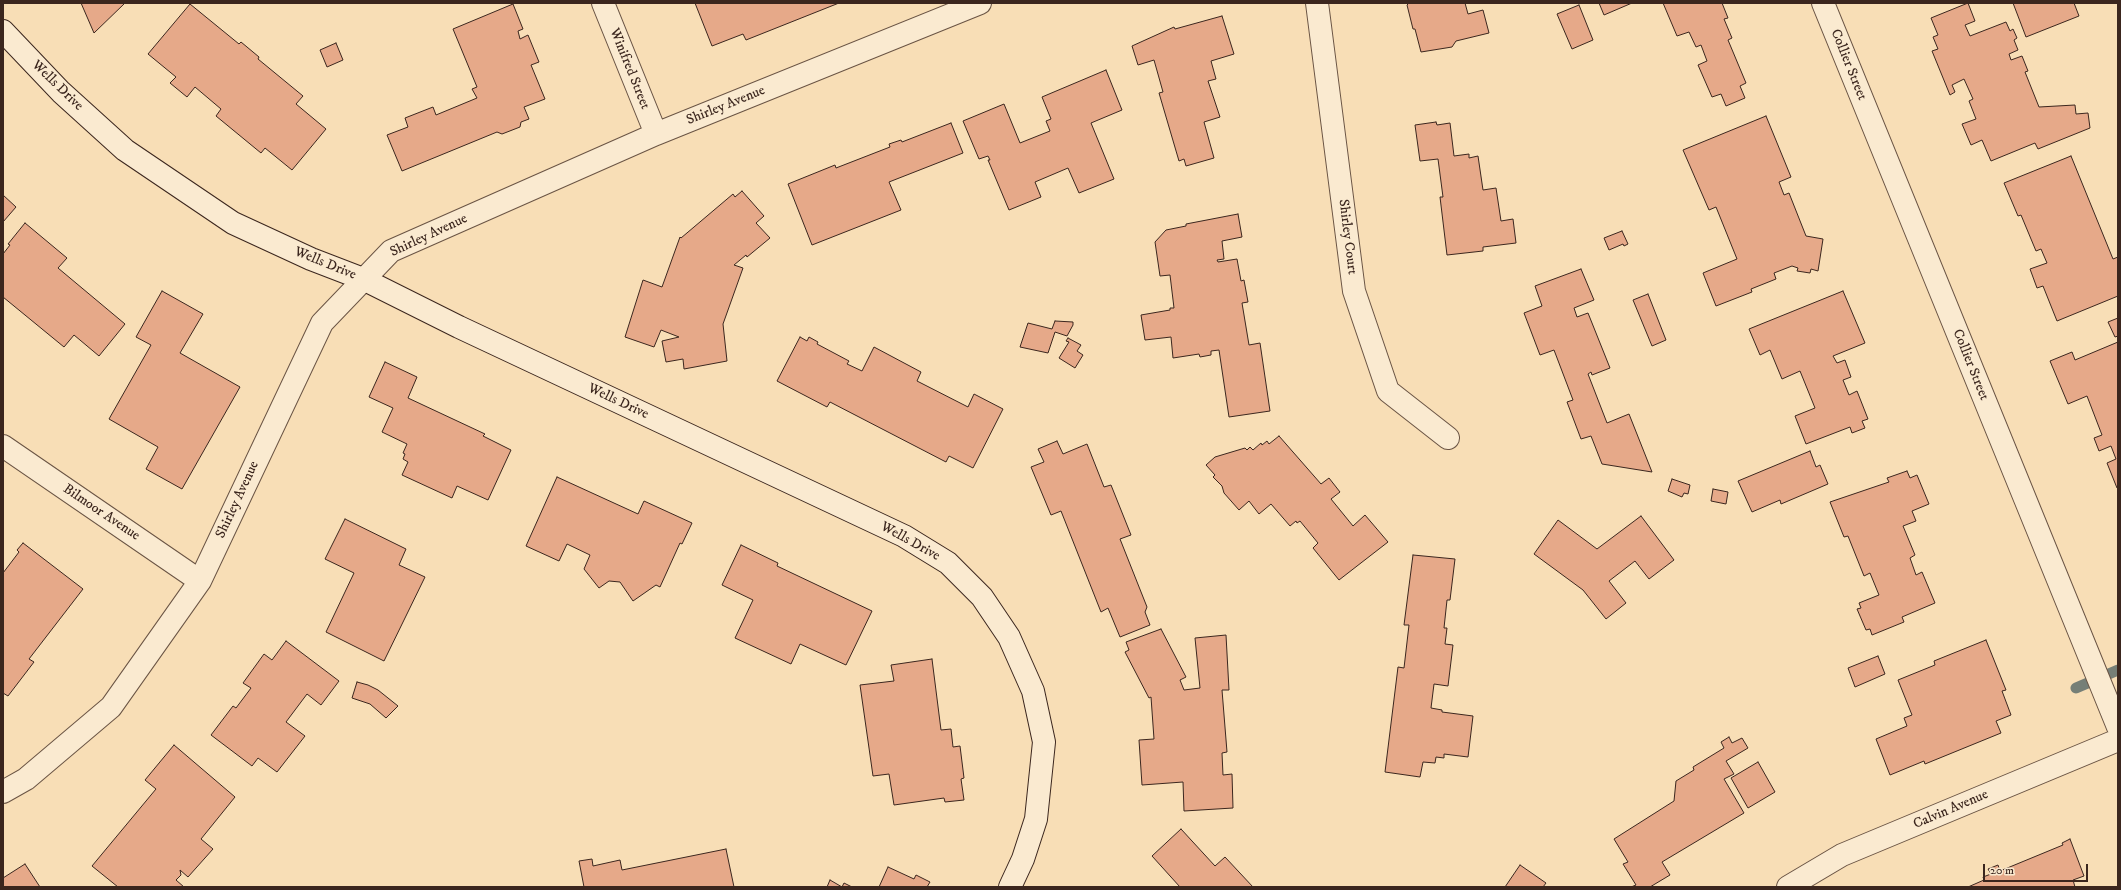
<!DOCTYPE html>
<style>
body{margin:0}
#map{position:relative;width:2121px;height:890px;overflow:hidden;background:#f8deb6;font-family:"IM FELL DW Pica",serif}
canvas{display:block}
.frame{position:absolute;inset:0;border:4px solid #3b261e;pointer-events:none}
.scale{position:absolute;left:1983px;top:864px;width:105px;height:18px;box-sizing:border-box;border:2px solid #3b261e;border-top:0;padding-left:5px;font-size:12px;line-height:14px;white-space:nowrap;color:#3b261e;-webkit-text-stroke:3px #faead0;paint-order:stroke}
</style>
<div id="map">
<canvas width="2121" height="890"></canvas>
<div class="frame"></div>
<div class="scale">20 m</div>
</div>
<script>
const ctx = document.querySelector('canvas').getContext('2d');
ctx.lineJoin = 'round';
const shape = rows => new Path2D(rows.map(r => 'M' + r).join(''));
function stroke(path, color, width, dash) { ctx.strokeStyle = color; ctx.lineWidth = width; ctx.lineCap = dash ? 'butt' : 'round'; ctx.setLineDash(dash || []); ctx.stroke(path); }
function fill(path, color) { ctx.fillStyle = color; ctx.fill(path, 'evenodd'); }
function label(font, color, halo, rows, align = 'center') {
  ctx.font = font + ' "IM FELL DW Pica",serif'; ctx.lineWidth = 3; ctx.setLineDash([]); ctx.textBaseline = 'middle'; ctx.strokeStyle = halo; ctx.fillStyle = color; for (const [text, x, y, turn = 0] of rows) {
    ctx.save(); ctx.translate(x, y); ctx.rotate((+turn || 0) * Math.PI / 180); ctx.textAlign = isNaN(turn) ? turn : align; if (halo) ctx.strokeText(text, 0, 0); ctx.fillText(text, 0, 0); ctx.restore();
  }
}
stroke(shape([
 [2076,688,2118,670]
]), '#767f77', 11);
const building = shape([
 [81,3,125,3,94,33,81,3],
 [695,3,839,3,746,40,743,34,712,46,695,3],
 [1409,3,1465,3,1468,14,1483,10,1489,33,1456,41,1452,47,1421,52,1415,29,1413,29,1407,5,1409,3],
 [1599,3,1632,3,1604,15,1599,3],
 [1663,3,1722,3,1728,18,1724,19,1732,38,1728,40,1746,83,1740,86,1745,98,1726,106,1721,94,1712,97,1698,65,1707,61,1701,45,1696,47,1689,32,1677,36,1663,3],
 [1968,3,1975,21,1965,25,1970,36,2006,22,2010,31,2013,29,2017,38,2014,40,2018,50,2009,54,2011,60,2022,56,2028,71,2025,72,2039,107,2075,105,2076,114,2088,113,2090,128,2038,149,2035,143,1991,161,1982,140,1971,145,1962,124,1976,119,1969,101,1973,99,1964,79,1952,85,1955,92,1950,95,1932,51,1938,49,1933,37,1938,35,1931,18,1968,3],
 [2013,3,2074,3,2079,16,2026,37,2013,3],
 [190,4,239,44,241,42,259,57,258,59,303,96,296,104,326,129,292,170,265,148,261,153,216,116,221,109,195,87,187,97,170,83,176,77,148,54,190,4],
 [513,4,523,29,518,31,520,39,528,35,539,62,531,65,545,99,524,107,529,119,521,122,520,127,502,134,497,132,402,171,387,135,408,127,405,118,433,107,436,115,477,98,472,89,477,87,453,29,513,4],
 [1579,5,1593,40,1572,49,1557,14,1579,5],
 [1222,16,1234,54,1211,61,1216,79,1208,81,1220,117,1204,122,1214,158,1186,166,1184,159,1179,161,1159,93,1163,92,1154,60,1138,65,1132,46,1174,27,1175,29,1222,16],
 [336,43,343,60,327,67,320,50,336,43],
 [1106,70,1122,110,1091,123,1114,179,1079,193,1068,168,1035,182,1041,197,1009,210,988,160,990,160,988,156,979,159,963,121,1004,104,1020,143,1050,131,1046,121,1051,119,1042,97,1106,70],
 [1766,116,1791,177,1779,182,1784,195,1789,193,1806,236,1823,239,1818,271,1811,269,1810,273,1797,271,1798,268,1792,266,1774,273,1776,279,1751,289,1752,292,1716,306,1703,273,1737,259,1716,207,1709,210,1683,150,1766,116],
 [1436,122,1437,125,1450,123,1454,156,1469,154,1469,158,1478,156,1483,190,1496,188,1501,221,1513,219,1516,243,1483,247,1483,251,1447,255,1440,197,1443,197,1438,159,1420,161,1415,125,1436,122],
 [951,123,963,153,889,182,901,210,812,245,788,184,835,165,836,168,890,147,889,144,901,140,902,142,951,123],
 [2071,156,2113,259,2118,257,2118,296,2057,321,2043,286,2037,288,2030,269,2047,263,2041,249,2036,251,2021,215,2018,216,2004,183,2071,156],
 [742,191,764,216,756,223,770,238,747,257,746,255,734,265,743,268,723,324,727,361,684,369,683,359,666,362,662,341,679,337,661,330,654,347,625,337,643,280,662,287,680,237,681,238,733,194,735,197,742,191],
 [3,195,16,207,3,222,3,195],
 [1238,214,1242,237,1222,241,1224,259,1217,260,1218,262,1237,259,1241,281,1244,280,1248,302,1242,303,1249,345,1260,343,1270,411,1229,417,1219,350,1211,351,1211,355,1200,357,1199,354,1173,358,1171,337,1145,340,1141,315,1170,310,1170,308,1174,308,1170,275,1160,276,1155,242,1166,230,1186,226,1186,224,1238,214],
 [25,223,67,258,58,268,125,324,99,356,74,335,64,347,3,297,3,254,10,245,8,244,25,223],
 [1622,231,1628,244,1624,246,1623,244,1609,250,1604,238,1622,231],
 [1581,269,1594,300,1574,308,1577,317,1588,313,1610,368,1592,375,1591,372,1588,374,1607,423,1629,414,1652,472,1602,464,1591,436,1581,439,1567,402,1573,400,1554,350,1540,355,1524,313,1542,306,1535,286,1581,269],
 [162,291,203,314,180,353,240,387,182,489,146,469,158,447,109,419,151,345,136,337,162,291],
 [1843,291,1865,343,1833,356,1837,363,1845,360,1851,377,1843,380,1849,395,1857,391,1868,419,1862,421,1865,428,1852,433,1850,427,1806,444,1795,416,1815,408,1800,371,1782,379,1770,350,1760,355,1749,329,1843,291],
 [1648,294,1666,340,1652,346,1633,300,1648,294],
 [2118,318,2118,336,2115,337,2108,322,2118,318],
 [1055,321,1073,322,1073,325,1067,336,1055,332,1048,353,1020,347,1028,323,1052,329,1055,321],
 [800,337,807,341,809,337,818,342,817,344,849,361,847,364,862,371,874,347,921,372,917,381,968,407,974,394,1003,409,973,468,949,456,946,462,830,402,827,407,777,381,800,337],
 [1068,338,1081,345,1077,351,1083,355,1075,368,1059,358,1069,342,1066,341,1068,338],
 [2118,342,2118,488,2117,488,2107,463,2116,459,2111,446,2099,451,2094,438,2102,435,2087,396,2068,404,2050,361,2072,352,2075,360,2118,342],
 [385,362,417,377,408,398,485,434,483,436,511,450,488,500,457,486,452,498,402,475,408,462,403,459,405,454,403,453,407,444,382,432,393,408,369,397,385,362],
 [1279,436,1321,484,1329,478,1340,492,1331,499,1353,526,1365,515,1388,542,1339,580,1313,548,1318,543,1300,521,1297,523,1296,521,1290,526,1271,504,1259,514,1249,501,1239,510,1224,493,1222,486,1213,477,1215,475,1206,465,1215,457,1245,448,1247,450,1250,447,1253,450,1261,443,1262,445,1267,441,1269,444,1279,436],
 [1057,441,1063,454,1087,444,1104,487,1111,485,1131,535,1120,539,1147,607,1145,612,1150,625,1120,637,1108,608,1101,612,1061,511,1051,515,1031,467,1044,462,1038,449,1057,441],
 [1810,451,1816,467,1820,465,1828,484,1781,504,1780,500,1752,512,1738,481,1810,451],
 [1907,471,1910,478,1917,475,1929,504,1912,511,1916,521,1903,526,1915,555,1910,558,1916,575,1922,572,1935,603,1902,617,1904,622,1872,635,1870,629,1866,630,1857,609,1861,608,1859,603,1879,595,1870,573,1864,576,1848,536,1844,537,1830,502,1889,482,1887,478,1907,471],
 [557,477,638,514,644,501,692,523,682,544,680,543,660,587,656,585,633,601,620,582,609,581,599,588,584,569,590,555,567,544,559,561,526,546,557,477],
 [1672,479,1690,485,1688,494,1684,493,1682,497,1668,491,1672,479],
 [1713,489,1728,492,1726,504,1711,501,1713,489],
 [1641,516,1674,560,1649,579,1635,561,1609,581,1626,603,1606,619,1583,590,1534,554,1558,520,1597,549,1641,516],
 [345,519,406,549,399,565,425,577,384,661,326,632,354,573,325,559,345,519],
 [23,543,83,589,29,659,34,662,8,696,3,693,3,573,19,552,17,550,23,543],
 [741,545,778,563,777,566,872,611,846,665,800,644,791,664,735,638,753,600,722,585,741,545],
 [1413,555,1455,559,1450,600,1447,600,1444,628,1447,628,1445,644,1453,645,1448,686,1434,684,1431,708,1442,710,1442,712,1473,716,1468,757,1444,754,1444,758,1436,757,1435,763,1423,762,1420,777,1385,772,1398,667,1404,668,1409,625,1404,625,1413,555],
 [1161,629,1186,677,1180,680,1184,690,1200,688,1195,638,1226,635,1229,690,1222,690,1227,752,1222,753,1223,775,1232,774,1233,808,1184,811,1183,782,1142,785,1139,740,1154,739,1151,697,1149,698,1125,652,1129,650,1126,642,1161,629],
 [1986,640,2006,690,2002,691,2011,715,1996,721,2001,733,1925,764,1924,761,1890,775,1876,739,1907,726,1904,718,1912,715,1898,680,1935,665,1934,661,1986,640],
 [286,641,339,681,321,705,307,694,286,722,305,736,277,772,258,758,252,766,211,735,233,706,236,708,251,688,243,683,264,654,272,660,286,641],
 [1878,656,1885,674,1855,687,1848,668,1878,656],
 [932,659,941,730,951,729,953,747,960,746,964,778,961,779,964,800,945,802,944,798,894,805,889,774,873,776,860,685,894,681,891,665,932,659],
 [357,682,368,685,378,690,398,706,386,718,370,704,352,698,357,682],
 [1729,737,1732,743,1742,738,1748,748,1726,761,1734,774,1724,779,1744,813,1662,862,1670,875,1650,887,1631,887,1636,885,1623,864,1628,862,1614,839,1674,801,1676,781,1694,770,1693,767,1724,748,1721,742,1729,737],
 [174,745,235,797,201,839,213,849,188,877,180,870,181,875,176,880,184,887,118,887,92,866,156,789,145,780,174,745],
 [1758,762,1775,792,1748,808,1731,778,1758,762],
 [1181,829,1215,866,1225,857,1253,887,1180,887,1152,856,1181,829],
 [2070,839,2084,876,2073,880,2075,887,1968,887,1984,880,1983,877,1991,874,1988,869,1998,865,2000,871,2063,845,2062,843,2070,839],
 [726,849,734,887,584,887,579,861,592,859,593,866,620,860,622,870,726,849],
 [25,864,40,887,3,887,3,878,25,864],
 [1520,865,1546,883,1543,887,1505,887,1520,865],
 [888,867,914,879,916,875,930,882,927,887,879,887,888,867],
 [830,880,842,887,844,883,852,887,827,887,830,880]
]);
fill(building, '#e6a989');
stroke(building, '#3b261e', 1);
const minor = shape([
 [603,3,656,134],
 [1317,3,1354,291,1388,391,1448,438],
 [1823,3,2118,727],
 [3,446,200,581],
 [3,792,26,779,111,707,200,581,322,323,391,251,656,134,980,3],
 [1788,887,1842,855,2118,740]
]);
const secondary = shape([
 [3,31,61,92,125,150,233,223,311,259,363,279,459,327,904,536,948,563,982,597,1009,637,1033,691,1044,742,1036,819,1023,859,1010,887]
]);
stroke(minor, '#6a5444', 24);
stroke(secondary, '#3b261e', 24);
stroke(minor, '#faead0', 22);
stroke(secondary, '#faead0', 22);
label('14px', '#3b261e', '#faead0', [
 ["Collier Street",1848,65,68],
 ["Winifred Street",629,69,68],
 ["Wells Drive",57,86,44],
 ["Shirley Avenue",726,106,-22],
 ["Shirley Avenue",429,236,-25],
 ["Shirley Court",1347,237,83],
 ["Wells Drive",325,264,22],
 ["Collier Street",1970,365,68],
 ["Wells Drive",618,402,25],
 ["Shirley Avenue",238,500,-65],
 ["Bilmoor Avenue",101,513,34],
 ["Wells Drive",910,542,29],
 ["Calvin Avenue",1951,810,-23]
]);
</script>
